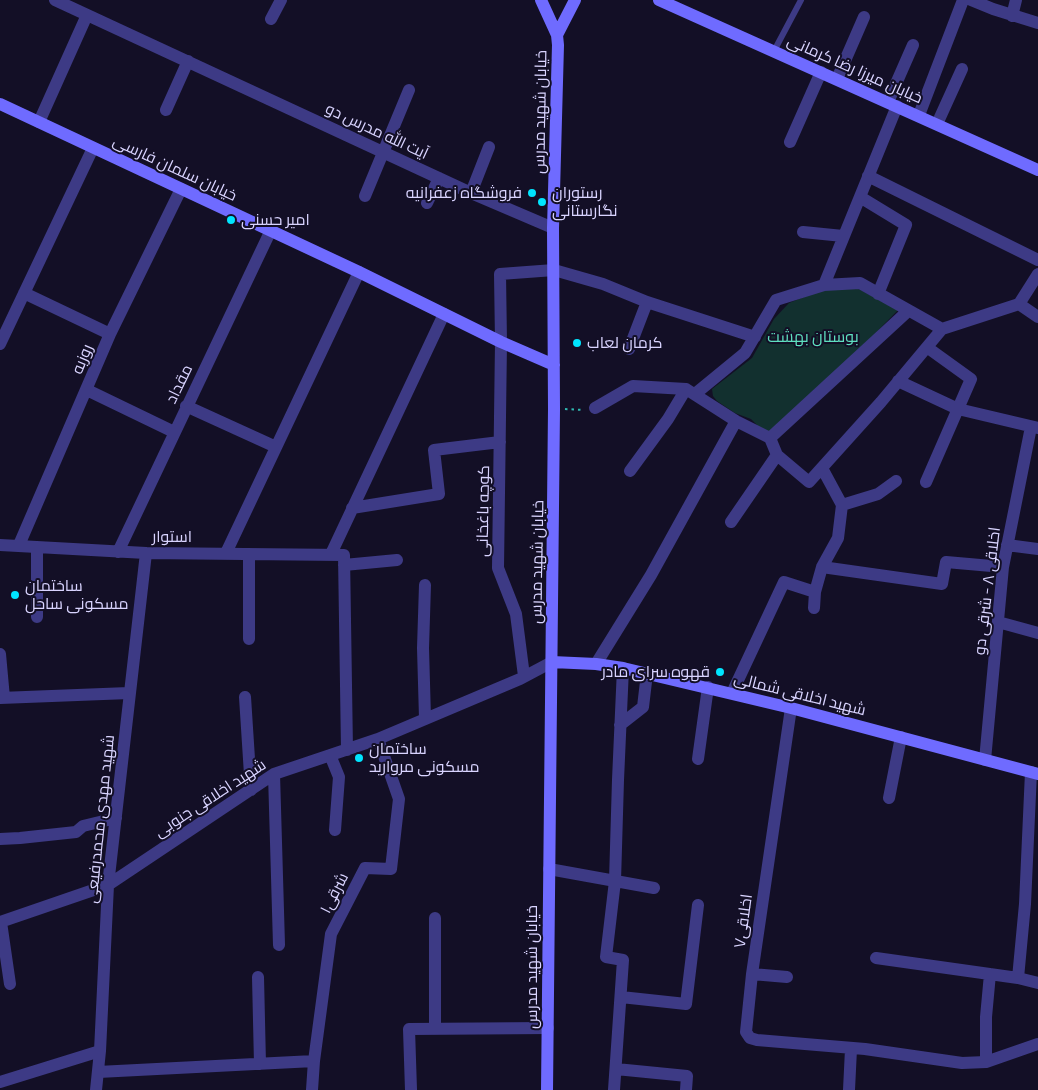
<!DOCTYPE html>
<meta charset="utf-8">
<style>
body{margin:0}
canvas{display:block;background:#130f26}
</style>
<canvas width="1038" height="1090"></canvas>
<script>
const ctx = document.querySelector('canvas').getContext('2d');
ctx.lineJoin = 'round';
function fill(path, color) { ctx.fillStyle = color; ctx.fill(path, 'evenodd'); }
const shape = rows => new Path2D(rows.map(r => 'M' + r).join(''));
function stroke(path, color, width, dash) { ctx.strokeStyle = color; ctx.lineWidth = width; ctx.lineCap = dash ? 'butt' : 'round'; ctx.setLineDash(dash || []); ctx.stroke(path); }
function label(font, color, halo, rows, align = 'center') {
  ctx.font = font + ' Barlow,Cairo,sans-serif'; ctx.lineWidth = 4; ctx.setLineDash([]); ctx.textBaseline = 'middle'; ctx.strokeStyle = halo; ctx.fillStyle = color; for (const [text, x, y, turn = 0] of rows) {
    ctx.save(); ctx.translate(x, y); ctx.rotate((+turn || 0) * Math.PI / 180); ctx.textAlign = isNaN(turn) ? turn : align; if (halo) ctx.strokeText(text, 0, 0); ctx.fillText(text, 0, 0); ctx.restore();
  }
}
fill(shape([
 [855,287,898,310,855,354,767,435,751,419,735,413,717,401,713,396,712,389,752,358,774,319,789,303,819,291]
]), '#12302f');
stroke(shape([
 [565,409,583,410]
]), '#2fb8b0', 2, [2.5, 4]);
stroke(shape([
 [774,51,801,0]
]), '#3d3a85', 6);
stroke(shape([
 [55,0,471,193,553,228],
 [971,0,993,9,1038,23],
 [1012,16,1016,0],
 [271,19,281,0],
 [837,79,864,17],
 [888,102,913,45],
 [166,110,188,61],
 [919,115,963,0],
 [39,122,87,15],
 [937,124,962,69],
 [790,142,821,72],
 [868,176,1038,260],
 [471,193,489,147],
 [365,196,409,90],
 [860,197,906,225,878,294],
 [427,203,439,178],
 [803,232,843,236],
 [824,285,897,106],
 [24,293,110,334],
 [1019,304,1038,317],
 [942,329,1019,304,1038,274],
 [0,344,93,148],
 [629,349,647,302],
 [898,381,958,409,1038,428],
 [87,390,174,432],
 [695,394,745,353,776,300,824,285,860,283,942,329],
 [186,406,276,447],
 [595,408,633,386,686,389,736,421,770,438,777,455,809,482,881,402,942,329],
 [770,438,908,311],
 [822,468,842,505],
 [630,471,668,419,686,389],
 [926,482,971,379,928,348],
 [352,508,439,494,434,450,500,442],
 [731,522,777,455],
 [0,545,146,553,344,555,347,750],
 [19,545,110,334,181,189],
 [1007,545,1038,549],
 [118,552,271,230],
 [226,553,359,272],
 [249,554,249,639],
 [331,554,444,314],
 [344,565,397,560],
 [822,567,942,584,946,562,1003,567],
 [814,608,815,592,822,567,838,538,842,505,878,494,896,481],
 [37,617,37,547],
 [998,622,1038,633],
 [0,654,4,698],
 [596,664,651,575,736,421],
 [524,676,516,614,498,568,501,342,500,274,554,270,603,284,647,302,755,337],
 [732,693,784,582,815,592],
 [245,697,251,790],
 [0,698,129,693],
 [791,708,752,974,746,1032,750,1038,757,1040,865,1049,962,1063,986,1062,1038,1044],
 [425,718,423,648,425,585],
 [620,725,643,707,647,673],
 [330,755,339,777,335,830],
 [698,759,708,687],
 [985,760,1003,567,1031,427],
 [274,774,279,945],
 [889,798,901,737],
 [0,839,20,838,76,832,83,826,116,818],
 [549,869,654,888],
 [435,918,435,1029],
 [0,922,108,885,274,774,378,739,520,679,552,662],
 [1,922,10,984],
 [876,958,1018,978,1038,983],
 [752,974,787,977],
 [258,977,260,1064],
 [1018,978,1025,904,1031,772],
 [621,997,686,1004,698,905],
 [986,1062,986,1017,990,974],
 [616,1069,687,1076,686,1090],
 [98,1072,314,1061],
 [0,1082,100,1051],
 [96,1090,100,1051,108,885,146,553],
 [312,1090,314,1061,331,934,365,868,391,869,399,799,378,739],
 [411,1090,409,1029,548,1028],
 [614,1090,623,960,606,957,615,881,618,780,623,668],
 [849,1090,851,1049]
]), '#3d3a85', 12);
stroke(shape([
 [541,0,557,35,558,45,553,228,554,409,547,1090],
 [659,0,1038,170],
 [557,35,575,0],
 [0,104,359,272,501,342,554,365],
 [552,662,596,664,623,668,791,708,1038,774]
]), '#6f6bff', 12);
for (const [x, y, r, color] of [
 [532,193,5,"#00e5ff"],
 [542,202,5,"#00e5ff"],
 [231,220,5,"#00e5ff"],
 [577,343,5,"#00e5ff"],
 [15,595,5,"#00e5ff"],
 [720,672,5,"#00e5ff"],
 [359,758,5,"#00e5ff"]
]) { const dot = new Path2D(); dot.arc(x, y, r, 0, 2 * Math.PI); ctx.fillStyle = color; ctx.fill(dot); stroke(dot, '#130f26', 2); }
label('16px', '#d9d4ff', '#130f26', [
 ["خیابان میرزا رضا کرمانی",855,69,24],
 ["خیابان شهید مدرس",540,112,-89],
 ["آیت الله مدرس دو",377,131,25],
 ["خیابان سلمان فارسی",175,168,25],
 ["روزبه",82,359,-67],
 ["مقداد",179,384,-64],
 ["کوچه باغخانی",483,511,-89],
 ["استوار",172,537],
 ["خیابان شهید مدرس",537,562,-89],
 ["اخلاقی ۸ - شرقی دو",987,591,-83],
 ["شهید اخلاقی شمالی",800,694,14],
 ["شهید اخلاقی جنوبی",210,798,-33],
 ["شهید مهدی محمدرفیعی",100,819,-84],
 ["شرقی۱",334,893,-63],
 ["اخلاقی۷",743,921,-82],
 ["خیابان شهید مدرس",532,967,-90]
]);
label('16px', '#d9d4ff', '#130f26', [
 ["فروشگاه زعفرانیه",522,193,"right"],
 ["رستوران",552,193],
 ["نگارستانی",552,211],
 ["امیر حسنی",241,220],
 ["کرمان لعاب",587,343],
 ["ساختمان",25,586],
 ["مسکونی ساحل",25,604],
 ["قهوه سرای مادر",710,672,"right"],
 ["ساختمان",369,749],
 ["مسکونی مروارید",369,767]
], 'left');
label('16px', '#5fe0c0', '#130f26', [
 ["بوستان بهشت",813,337]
]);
</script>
